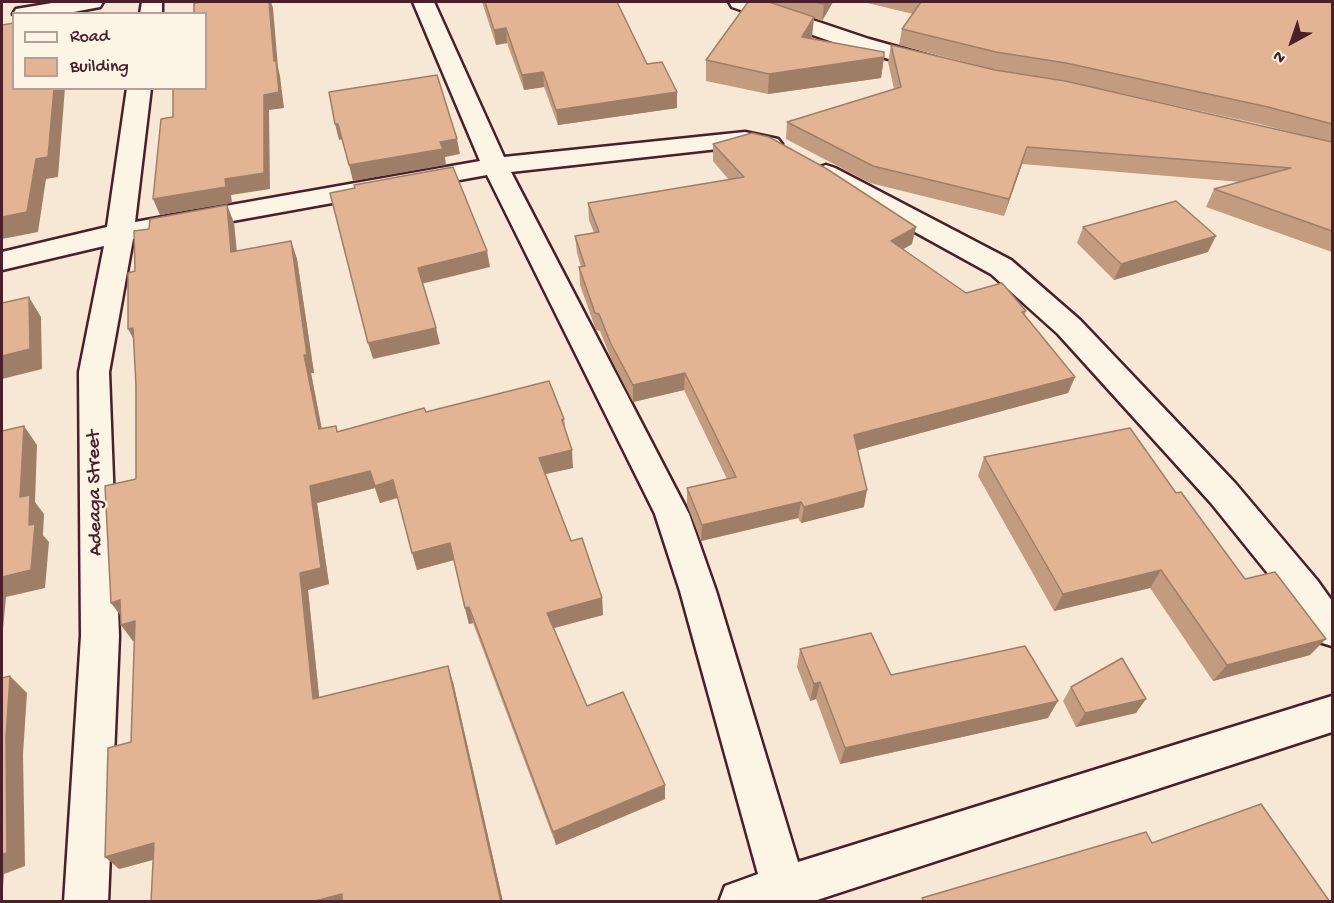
<!DOCTYPE html>
<style>
body{margin:0}
#map{position:relative;width:1334px;height:903px;overflow:hidden;background:#f7e8d5;font-family:"Gochi Hand",sans-serif}
canvas{display:block}
.frame{position:absolute;inset:0;border:3px solid #4a1f2b;pointer-events:none}
.legend{position:absolute;left:12px;top:12px;width:195px;height:78px;box-sizing:border-box;background:#fcf5e5;border:2px solid #b59f9b;margin:0;padding:8px 10px;list-style:none;font-size:18px;color:#4a1f2b}
.legend li{display:flex;align-items:center;gap:12px;height:30px}
.legend b{width:30px;border:2px solid #b59f9b}
.north{position:absolute;left:1262px;top:12px;width:60px;height:60px;-webkit-text-stroke:4px #fcf5e5;paint-order:stroke;rotate:220deg;font-size:16px;font-weight:700;line-height:24px;text-align:center;color:#4a1f2b}
.north::after{content:'';display:block;margin:auto;width:21px;height:27px;background:#4a1f2b;clip-path:polygon(50% 0,100% 100%,50% 72%,0 100%)}
</style>
<div id="map">
<canvas width="1334" height="903"></canvas>
<div class="frame"></div>
<ul class="legend">
<li><b style="height:8px;background:#fcf5e5"></b>Road</li>
<li><b style="height:16px;background:#e3b494"></b>Building</li>
</ul>
<div class="north">N</div>
</div>
<script>
const ctx = document.querySelector('canvas').getContext('2d');
ctx.lineJoin = 'round';
const shape = rows => new Path2D(rows.map(r => 'M' + r).join(''));
function stroke(path, color, width, dash) { ctx.strokeStyle = color; ctx.lineWidth = width; ctx.lineCap = dash ? 'butt' : 'round'; ctx.setLineDash(dash || []); ctx.stroke(path); }
function fill(path, color) { ctx.fillStyle = color; ctx.fill(path, 'evenodd'); }
function label(font, color, halo, rows, align = 'center') {
  ctx.font = font + ' "Gochi Hand",sans-serif'; ctx.lineWidth = 4.5; ctx.setLineDash([]); ctx.textBaseline = 'middle'; ctx.strokeStyle = halo; ctx.fillStyle = color; for (const [text, x, y, turn = 0] of rows) {
    ctx.save(); ctx.translate(x, y); ctx.rotate((+turn || 0) * Math.PI / 180); ctx.textAlign = isNaN(turn) ? turn : align; if (halo) ctx.strokeText(text, 0, 0); ctx.fillText(text, 0, 0); ctx.restore();
  }
}
const street = shape([
 [58,2,103,2,100,7,63,14,13,14,16,9,58,2],
 [142,2,162,2,162,14,140,14,142,2],
 [413,2,434,2,504,157,745,132,778,139,782,144,778,149,769,152,745,146,511,172,689,514,716,591,798,862,1332,696,1332,732,811,902,719,902,725,886,758,874,680,591,655,514,487,175,133,239,109,372,119,636,108,902,64,902,81,636,79,372,104,246,2,270,2,252,107,227,127,88,151,88,135,222,480,161,413,2],
 [729,2,759,2,869,39,940,59,944,64,940,69,932,71,853,49,732,7,729,2],
 [826,165,835,168,1011,260,1080,320,1235,483,1317,580,1332,601,1332,646,1319,642,1291,602,1211,503,1058,334,991,274,817,178,813,173,817,168,826,165]
]);
stroke(street, '#4a1f2b', 5);
fill(street, '#fcf5e5');
fill(shape([
 [482,2,617,2,647,64,677,92,677,108,558,125,544,87,524,90,507,43,496,45],
 [748,2,833,2,822,21,814,18,811,38,884,57,881,78,768,94,706,81,706,60],
 [863,2,1332,2,1332,252,1206,207,1214,189,1241,182,1022,164,1004,216,870,183,786,139,787,122,894,89,888,62,891,45,995,70,1298,134,1260,124,1060,80,991,69,899,45,902,29,913,14],
 [713,144,912,244,903,249,966,293,1026,311,1025,315,1075,377,1068,393,858,450,864,507,801,523,798,518,701,541,687,505,687,488,727,479,684,390,633,402,612,361,600,331,596,330,580,285,579,267,581,267,577,253,575,236,594,233,589,220,588,203,729,180,713,161],
 [227,205,234,223,237,251,291,241,297,259,314,373,311,373,322,429,338,432,426,412,564,419,566,432,573,468,545,474,571,541,602,598,603,615,554,628,587,706,665,785,665,799,556,845,473,623,469,624,454,560,417,570,398,498,380,503,375,488,317,503,329,584,308,590,319,698,453,682,503,902,151,902,153,860,119,869,131,742,134,641,133,641,121,625,136,479,135,271,149,229],
 [1083,227,1208,252,1114,280,1077,243],
 [984,457,1176,493,1245,579,1310,655,1213,681,1150,588,1054,611,978,476],
 [800,649,891,675,1048,718,840,764,816,699,810,701,797,667],
 [1071,687,1136,713,1076,727,1063,701]
]), '#c39b7f');
fill(shape([
 [269,2,271,2,273,8,278,67,280,76,284,108,269,110,270,189,231,195,232,203,160,215,153,199,225,179,264,95,274,61],
 [825,2,833,2,822,21,824,4],
 [814,17,812,37,800,57,802,37],
 [506,28,507,43,496,45,494,30],
 [884,57,881,78,768,94,769,74],
 [543,72,544,87,524,90,522,75],
 [54,88,65,88,58,177,46,179,38,232,2,239,2,217,36,159],
 [677,92,677,108,558,125,556,110],
 [335,124,338,124,342,139,339,140],
 [457,139,460,154,445,157,446,165,353,181,349,165,440,142],
 [1027,147,1022,164,1004,216,1009,199],
 [227,205,234,223,238,270,231,252],
 [916,227,912,244,888,258,891,241],
 [1216,236,1208,252,1114,280,1121,264],
 [291,241,297,259,314,373,311,373,325,447,319,429,304,355],
 [487,251,490,267,421,284,418,268],
 [29,297,41,317,42,369,2,379,2,356],
 [133,328,138,347,128,329],
 [436,328,440,344,373,359,368,343],
 [685,373,684,390,633,402,633,385],
 [1075,377,1068,393,851,452,854,435],
 [24,426,37,445,35,502,44,514,43,535,49,542,45,588,6,597,2,640,2,577,29,525,20,497],
 [572,450,573,468,541,475,539,458],
 [370,471,393,480,399,497,380,503,375,488,317,503,329,584,308,590,321,714,313,699,300,573,310,486],
 [867,490,864,507,801,523,804,507],
 [801,502,798,518,701,541,702,525],
 [450,543,454,560,417,570,412,553],
 [1161,570,1150,588,1054,611,1063,594],
 [602,598,603,615,550,629,547,613],
 [120,600,123,619,111,603],
 [469,607,473,623,469,624,465,608],
 [135,621,147,637,133,641,121,625],
 [1326,639,1310,655,1213,681,1227,665],
 [448,666,453,682,503,902,501,902],
 [10,676,27,693,23,754,25,866,4,874,2,902,2,854,6,738],
 [820,682,816,699,810,701,814,684],
 [1146,699,1136,713,1076,727,1085,713],
 [1058,701,1048,718,840,764,845,748],
 [665,785,665,799,556,845,553,832],
 [154,843,167,856,119,869,105,857],
 [342,894,347,902,311,902]
]), '#9f7e68');
const building = shape([
 [202,2,269,2,274,61,276,61,279,92,264,95,264,173,225,179,226,187,153,199,161,119,173,117,173,88,206,88,206,14,194,14,194,3,202,2],
 [485,2,617,2,647,64,662,62,677,92,556,110,543,72,522,75,506,28,494,30,485,2],
 [748,2,769,2,814,17,802,37,884,52,884,57,769,74,706,60,748,2],
 [815,2,825,2,824,4,815,2],
 [921,2,1332,2,1332,124,1268,107,1066,63,996,52,902,29,921,2],
 [14,23,14,88,54,88,48,157,36,159,27,212,2,217,2,25,14,23],
 [891,45,995,70,1065,81,1332,142,1332,231,1214,189,1291,168,1027,147,1009,199,873,166,787,122,901,87,891,45],
 [437,75,457,139,440,142,443,149,349,165,338,124,335,124,329,92,437,75],
 [752,133,769,137,827,169,916,227,891,241,966,293,1002,283,1026,311,1022,312,1075,377,854,435,867,490,804,507,801,502,702,525,687,488,736,477,685,373,633,385,611,344,599,314,595,313,579,267,585,266,575,236,599,232,588,203,744,177,713,144,752,133],
 [453,167,487,251,418,268,436,328,368,343,330,193,355,188,354,185,453,167],
 [1176,201,1216,236,1121,264,1083,227,1176,201],
 [227,205,231,252,291,241,307,355,304,355,319,429,336,426,337,432,424,408,426,412,549,381,564,419,562,420,572,450,539,458,571,541,582,538,602,598,547,613,587,706,623,692,665,785,553,832,469,607,465,608,450,543,412,553,393,480,375,486,370,471,310,486,321,568,300,573,313,699,448,666,501,902,342,902,342,894,311,902,151,902,154,843,105,857,108,748,131,742,135,621,121,625,120,600,111,603,105,486,136,479,136,386,133,328,128,329,128,273,135,271,134,231,149,229,150,219,227,205],
 [29,297,30,349,2,356,2,303,29,297],
 [24,426,20,497,30,495,29,525,35,524,31,570,2,577,2,431,24,426],
 [1130,428,1176,493,1181,492,1245,579,1275,572,1326,639,1227,665,1161,570,1063,594,984,457,1130,428],
 [871,633,891,675,1025,646,1058,701,845,748,820,682,814,684,800,649,871,633],
 [1122,658,1146,699,1085,713,1071,687,1122,658],
 [10,676,6,738,7,853,2,854,2,678,10,676],
 [1261,804,1330,902,924,902,922,898,1146,832,1152,843,1261,804]
]);
fill(building, '#e3b494');
stroke(building, '#9f7e68', 1.5);
label('20px', '#4a1f2b', '#fcf5e5', [
 ["Adeaga Street",96,493,-91]
]);
</script>
